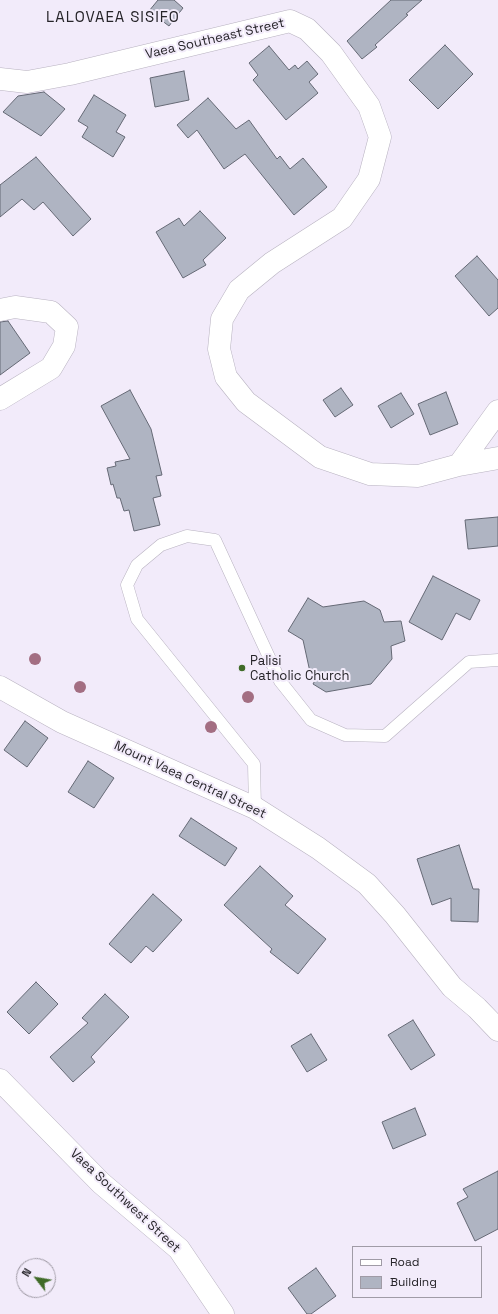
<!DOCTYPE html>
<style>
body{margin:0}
#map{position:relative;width:498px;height:1314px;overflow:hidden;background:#f2ebfa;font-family:"Space Grotesk",sans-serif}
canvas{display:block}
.legend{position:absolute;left:352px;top:1246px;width:130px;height:52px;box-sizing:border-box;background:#f2ebfa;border:1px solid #a09ba6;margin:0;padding:5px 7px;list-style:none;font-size:12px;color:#262429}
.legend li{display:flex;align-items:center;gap:8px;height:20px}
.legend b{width:20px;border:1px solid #a09ba6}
.north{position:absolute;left:16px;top:1258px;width:40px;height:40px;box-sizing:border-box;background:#f2ebfa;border:1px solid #a09ba6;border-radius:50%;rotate:301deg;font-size:11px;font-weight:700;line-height:16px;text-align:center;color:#262429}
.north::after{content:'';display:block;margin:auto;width:14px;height:18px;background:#406b28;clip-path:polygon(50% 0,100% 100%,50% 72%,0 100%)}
</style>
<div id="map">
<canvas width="498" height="1314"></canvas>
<ul class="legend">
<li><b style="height:5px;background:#fff"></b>Road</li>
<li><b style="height:11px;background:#afb4c2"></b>Building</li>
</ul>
<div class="north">N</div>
</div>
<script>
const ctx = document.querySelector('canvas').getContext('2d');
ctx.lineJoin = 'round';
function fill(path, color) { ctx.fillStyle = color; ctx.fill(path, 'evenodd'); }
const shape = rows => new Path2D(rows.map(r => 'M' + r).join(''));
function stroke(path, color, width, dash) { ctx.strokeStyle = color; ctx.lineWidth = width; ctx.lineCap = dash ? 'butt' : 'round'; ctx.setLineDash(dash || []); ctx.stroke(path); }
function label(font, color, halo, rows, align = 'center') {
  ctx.font = font + ' "Space Grotesk",sans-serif'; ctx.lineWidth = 4; ctx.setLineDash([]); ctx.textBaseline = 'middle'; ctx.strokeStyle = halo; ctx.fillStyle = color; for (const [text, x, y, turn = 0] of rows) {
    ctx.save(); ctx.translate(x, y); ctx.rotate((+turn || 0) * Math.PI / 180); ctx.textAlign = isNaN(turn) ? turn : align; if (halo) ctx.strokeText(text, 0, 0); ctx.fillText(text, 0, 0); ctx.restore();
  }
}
const building = shape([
 [158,0,174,0,183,8,169,26,149,11,158,0],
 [391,0,422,0,406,14,408,15,375,45,377,47,362,59,347,41,391,0],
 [445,45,473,74,438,109,409,80,445,45],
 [269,46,289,70,295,65,298,69,307,61,318,74,309,82,318,93,286,120,253,80,258,75,249,63,269,46],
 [184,71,189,100,155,107,150,78,184,71],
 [44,92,65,109,41,136,3,112,18,96,44,92],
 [94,95,126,115,116,132,125,137,113,157,82,137,88,127,78,121,94,95],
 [208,98,236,129,249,120,277,159,280,156,290,169,303,158,327,187,294,215,245,154,224,169,197,130,188,138,177,125,208,98],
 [36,157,91,219,73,236,43,202,34,210,22,199,0,217,0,185,36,157],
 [200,211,226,238,203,260,206,265,183,278,156,232,179,218,184,226,200,211],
 [477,256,498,280,498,308,489,316,455,276,477,256],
 [8,321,30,353,0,375,0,322,8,321],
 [341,388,353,405,335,417,323,400,341,388],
 [130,390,151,429,162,475,156,476,161,496,153,498,160,525,134,531,129,510,124,511,120,498,117,498,113,484,111,485,107,468,116,466,115,462,130,459,101,406,130,390],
 [446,392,458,424,430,435,418,404,446,392],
 [401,393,414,414,391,428,378,406,401,393],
 [498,517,498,546,468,549,465,520,498,517],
 [433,576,480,600,470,620,456,613,442,640,409,622,433,576],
 [308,598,323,607,364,601,380,610,384,622,401,621,405,641,391,646,392,659,371,684,326,692,313,684,317,677,310,672,303,640,288,631,308,598],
 [25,721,48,738,27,767,4,750,25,721],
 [88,761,114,778,94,808,68,792,88,761],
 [191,818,237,848,225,866,179,836,191,818],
 [459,845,473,889,479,889,478,922,451,921,451,898,432,905,417,859,459,845],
 [260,866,293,896,285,905,326,939,298,974,270,952,272,949,224,905,260,866],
 [153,894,182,920,153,952,146,946,131,963,109,944,153,894],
 [36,982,58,1004,29,1034,7,1012,36,982],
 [105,994,129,1017,91,1057,95,1062,73,1082,50,1057,88,1023,82,1018,105,994],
 [413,1020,435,1055,411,1070,388,1035,413,1020],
 [311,1034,327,1060,307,1072,291,1046,311,1034],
 [415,1108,426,1135,393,1149,382,1122,415,1108],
 [498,1171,498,1229,475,1241,457,1203,468,1197,463,1189,498,1171],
 [316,1268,336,1296,311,1314,307,1314,288,1288,316,1268]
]);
fill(building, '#afb4c2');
stroke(building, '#656975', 1);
const service = shape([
 [255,808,254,764,137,619,127,585,137,565,161,545,187,536,215,540,280,681,311,720,345,735,385,736,469,662,498,660]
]);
const minor = shape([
 [0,79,27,82,70,74,290,21,307,29,331,53,369,106,380,137,369,179,342,218,272,263,239,290,222,319,219,349,226,377,246,402,320,457,370,474,418,476,459,465,498,458],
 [0,310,15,307,51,312,67,327,64,346,51,368,0,399],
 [459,465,498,411],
 [0,687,62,722,255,808,318,848,367,884,395,915,452,987,477,1008,498,1030],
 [0,1080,101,1183,179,1249,223,1314]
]);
stroke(service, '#b8b2c0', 13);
stroke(minor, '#b8b2c0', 23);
stroke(service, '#fff', 12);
stroke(minor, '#fff', 22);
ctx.fillStyle = '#a36e82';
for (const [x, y] of [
 [35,659],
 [80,687],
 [248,697],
 [211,727]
]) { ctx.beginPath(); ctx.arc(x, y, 6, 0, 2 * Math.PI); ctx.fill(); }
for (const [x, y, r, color] of [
 [242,668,4,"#406b28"]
]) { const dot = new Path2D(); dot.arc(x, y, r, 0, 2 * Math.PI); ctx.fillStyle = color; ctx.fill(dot); stroke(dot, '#f2ebfa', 1.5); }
label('13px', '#262429', '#f2ebfa', [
 ["Vaea Southeast Street",215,39,-13],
 ["Mount Vaea Central Street",190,780,25],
 ["Vaea Southwest Street",125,1201,43]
]);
label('13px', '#262429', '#f2ebfa', [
 ["Palisi",250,661],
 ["Catholic Church",250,676]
], 'left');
ctx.letterSpacing = '1px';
label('15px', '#262429', '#f2ebfa', [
 ["LALOVAEA SISIFO",113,18]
]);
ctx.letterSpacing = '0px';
</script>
